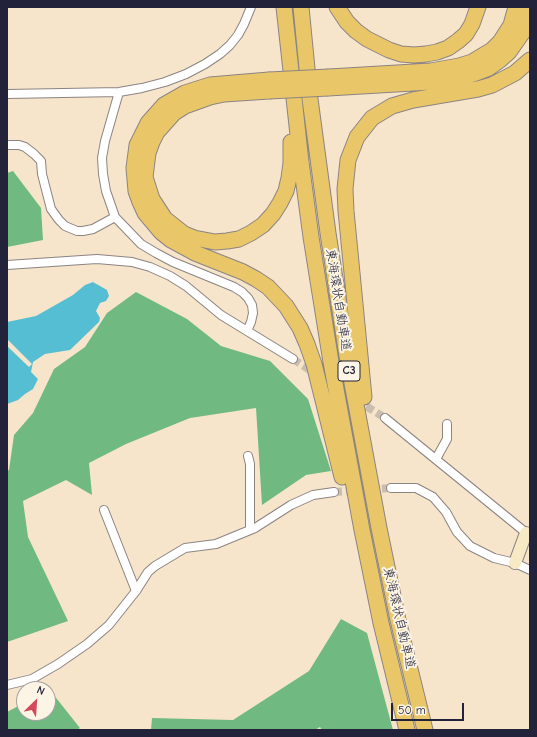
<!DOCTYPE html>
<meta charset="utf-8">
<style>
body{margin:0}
#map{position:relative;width:537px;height:737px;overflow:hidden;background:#f6e5cb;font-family:"Comic Neue",sans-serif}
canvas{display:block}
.frame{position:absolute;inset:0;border:8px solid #22223b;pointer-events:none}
.north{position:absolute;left:16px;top:681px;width:40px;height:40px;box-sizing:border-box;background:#fcf5e5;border:1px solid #a5a1a1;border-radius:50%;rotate:25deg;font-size:11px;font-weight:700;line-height:16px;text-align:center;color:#22223b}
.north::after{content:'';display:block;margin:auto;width:14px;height:18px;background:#d1495b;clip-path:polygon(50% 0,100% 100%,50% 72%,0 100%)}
.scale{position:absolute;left:391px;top:703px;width:73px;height:18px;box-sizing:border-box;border:2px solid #22223b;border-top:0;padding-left:5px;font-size:12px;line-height:14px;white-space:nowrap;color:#22223b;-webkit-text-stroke:3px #fcf5e5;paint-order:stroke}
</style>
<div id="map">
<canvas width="537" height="737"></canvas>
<div class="frame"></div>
<div class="north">N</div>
<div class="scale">50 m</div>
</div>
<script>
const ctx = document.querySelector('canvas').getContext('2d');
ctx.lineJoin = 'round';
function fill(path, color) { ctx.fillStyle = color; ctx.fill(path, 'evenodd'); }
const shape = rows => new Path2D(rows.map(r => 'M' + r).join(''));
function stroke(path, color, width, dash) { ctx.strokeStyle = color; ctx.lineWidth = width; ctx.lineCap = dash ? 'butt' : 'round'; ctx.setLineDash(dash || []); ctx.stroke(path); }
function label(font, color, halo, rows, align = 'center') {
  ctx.font = font + ' "Comic Neue","Klee One",sans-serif'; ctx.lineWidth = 4; ctx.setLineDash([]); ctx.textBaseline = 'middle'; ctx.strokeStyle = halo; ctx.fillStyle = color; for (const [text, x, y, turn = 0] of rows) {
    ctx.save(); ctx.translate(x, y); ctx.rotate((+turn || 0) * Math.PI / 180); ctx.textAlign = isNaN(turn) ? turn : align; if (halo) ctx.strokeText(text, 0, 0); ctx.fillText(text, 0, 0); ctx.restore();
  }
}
fill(shape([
 [13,171,41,208,43,240,7,247,7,173],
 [136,292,187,319,221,346,270,361,308,399,331,471,306,475,262,505,256,408,190,418,126,444,89,463,92,495,66,480,23,501,28,537,68,621,7,642,7,471,9,470,14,435,33,413,54,369,85,347,107,313],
 [341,619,367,633,393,730,322,730,320,727,315,730,151,730,152,718,233,720,309,671],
 [49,689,80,728,77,730,7,730,7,712,24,703,24,713,48,713,48,690]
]), '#70ba81');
fill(shape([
 [93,282,107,290,109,296,106,301,100,303,96,311,100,318,99,322,70,350,45,354,33,362,31,372,38,379,33,389,25,394,18,400,7,404,7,322,36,316,73,295,85,285]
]), '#56bed3');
fill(shape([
 [7,339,32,364,29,367,7,346]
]), '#f6e5cb');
stroke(shape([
 [293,359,316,374],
 [336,387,385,418],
 [334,492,391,488]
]), '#ccbeae', 8, [8, 4]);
const street = shape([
 [119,92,105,141,102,158,103,174,106,191,115,217,141,244,156,253,173,262,234,287,242,292,248,298,252,305,253,313,251,322,247,331],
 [7,94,119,92,142,88,165,82,186,74,205,64,220,54,230,45,238,35,244,24,251,7],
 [7,145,19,145,25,147,34,154,41,161,42,174,51,209,59,220,65,226,77,231,83,231,93,229,115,217],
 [7,265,97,259,132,262,150,267,170,276,186,286,221,315,293,359],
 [385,418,530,536],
 [248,456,250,464,250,530],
 [436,459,447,439,447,424],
 [391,488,416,488,433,497,446,512,457,532,470,546,494,558,515,563,530,570],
 [104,510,136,591],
 [7,685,32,679,58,664,87,644,109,625,136,591,148,572,155,566,185,548,216,544,255,528,291,505,313,495,334,492]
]);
const secondary = shape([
 [515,563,526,533]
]);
const highway = shape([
 [284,7,301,162,311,237,331,362,362,530,381,623,407,730],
 [301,7,310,99,328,233,347,356,379,528,398,620,425,730],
 [337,7,347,22,356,31,367,39,389,50,401,54,414,55,426,54,437,52,448,48,458,41,466,34,472,24,478,7],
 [329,77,431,71,459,66,472,62,492,50,500,42,511,25,516,7],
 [269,80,210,85,185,93,164,105,148,123,137,145,134,168,136,191,140,202,145,213,161,232,171,240,195,253,243,272,256,279,268,287,286,306,300,328,307,344,314,364,342,477],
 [328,88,447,81,462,78,476,73,489,68,500,60,509,52,523,32,527,21,529,7],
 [269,91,224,94,210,97,185,106,174,113,157,132,152,142,148,153,145,177,152,199,165,219,184,234,194,238,215,242,227,241,239,239,251,233,263,225,273,214,280,203,286,191,289,178,291,163,291,142],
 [364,397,346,211,345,189,348,160,357,137,372,118,392,106,413,100,478,89,492,85,515,73,530,60]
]);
stroke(street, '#8c8483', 10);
stroke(secondary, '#8c8483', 14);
stroke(highway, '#8c8483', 17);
stroke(street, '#fff', 8);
stroke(secondary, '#f6e9c3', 12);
stroke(highway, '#e9c769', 15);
const highwayBridge = shape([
 [269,80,329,77],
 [269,91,328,88]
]);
stroke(highwayBridge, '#8c8483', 17, []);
stroke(highwayBridge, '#e9c769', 15);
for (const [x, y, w] of [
 [349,371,22]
]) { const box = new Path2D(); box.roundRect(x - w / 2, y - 10, w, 20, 3); ctx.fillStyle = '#fcf5e5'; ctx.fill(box); stroke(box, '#22223b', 1); }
label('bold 12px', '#22223b', null, [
 ["C3",349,371]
]);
label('13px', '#22223b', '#fcf5e5', [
 ["東海環状自動車道",338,300,81],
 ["東海環状自動車道",399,618,77]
]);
</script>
